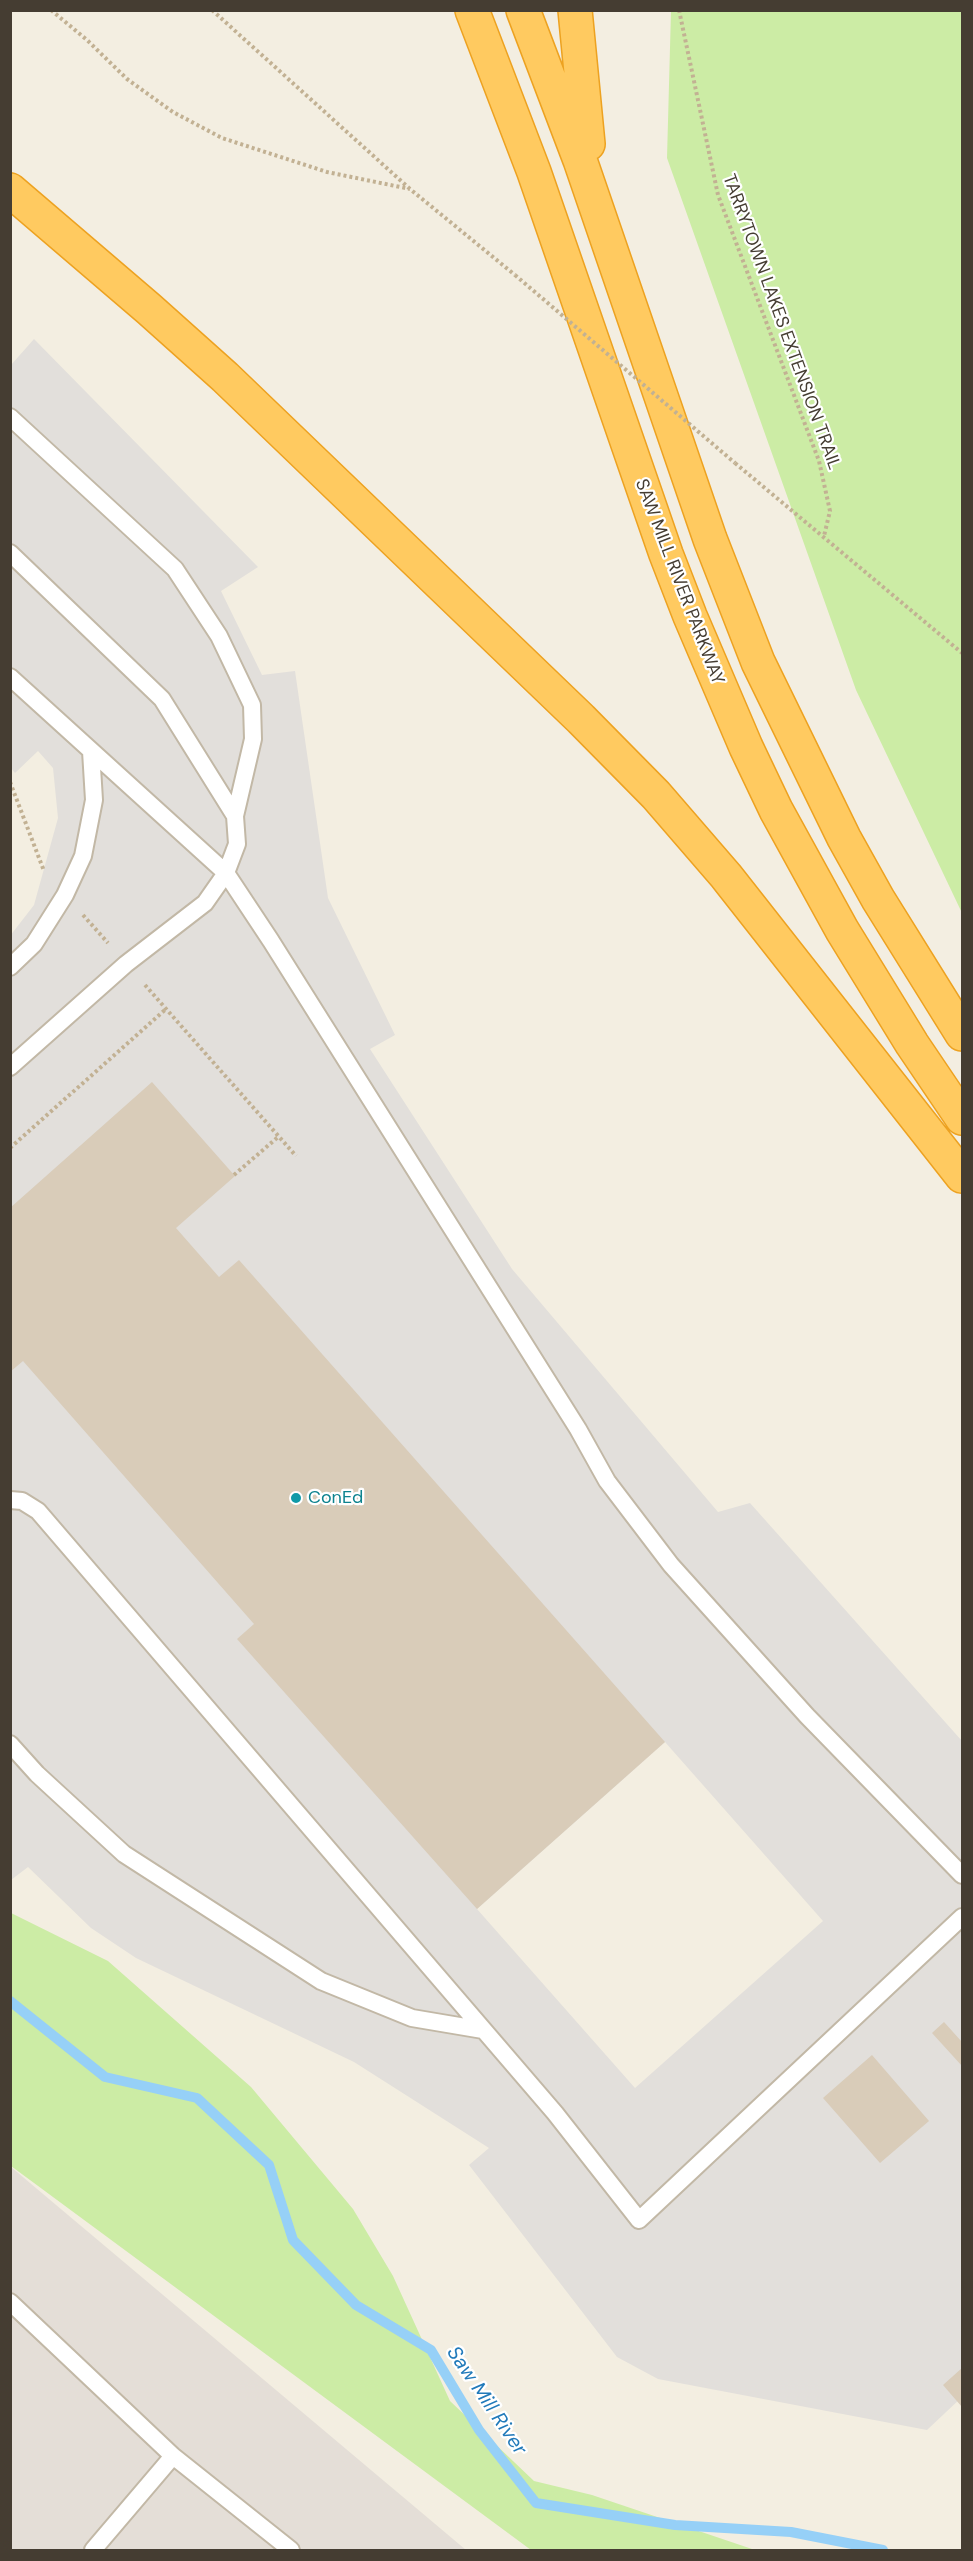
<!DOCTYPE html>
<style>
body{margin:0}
#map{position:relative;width:973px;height:2561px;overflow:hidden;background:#f3eee1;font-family:"DM Sans",sans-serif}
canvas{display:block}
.frame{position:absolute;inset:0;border:12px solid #453d32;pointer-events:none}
</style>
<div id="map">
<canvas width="973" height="2561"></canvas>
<div class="frame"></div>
</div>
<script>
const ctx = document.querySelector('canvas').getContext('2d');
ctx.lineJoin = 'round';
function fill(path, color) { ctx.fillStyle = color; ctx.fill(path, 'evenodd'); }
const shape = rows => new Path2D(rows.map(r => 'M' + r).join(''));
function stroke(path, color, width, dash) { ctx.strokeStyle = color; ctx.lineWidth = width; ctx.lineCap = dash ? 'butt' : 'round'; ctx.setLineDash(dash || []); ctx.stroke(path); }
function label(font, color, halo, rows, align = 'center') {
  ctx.font = font + ' "DM Sans",sans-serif'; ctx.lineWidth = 4.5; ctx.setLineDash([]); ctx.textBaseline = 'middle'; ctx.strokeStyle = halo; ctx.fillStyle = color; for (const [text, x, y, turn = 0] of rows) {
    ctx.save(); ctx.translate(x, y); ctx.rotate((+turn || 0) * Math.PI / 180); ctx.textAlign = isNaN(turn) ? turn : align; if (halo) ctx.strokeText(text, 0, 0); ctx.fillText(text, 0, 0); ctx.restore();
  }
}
fill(shape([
 [11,2167,466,2550,11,2550]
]), '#e4ded7');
fill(shape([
 [671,11,962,11,962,913,856,690,667,158],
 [11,1913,108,1961,251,2087,353,2209,393,2276,450,2401,534,2481,592,2495,755,2550,531,2550,11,2166]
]), '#cceca5');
fill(shape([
 [34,339,258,567,221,591,262,675,295,671,328,898,395,1035,370,1049,512,1269,718,1512,750,1503,962,1741,962,2397,927,2430,658,2379,617,2357,469,2165,489,2148,354,2062,136,1958,91,1928,28,1867,11,1880,10,936,34,905,58,818,53,768,38,751,15,773,11,768,11,365],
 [665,1742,823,1921,635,2088,477,1909]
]), '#e2dfdb');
stroke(shape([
 [10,2001,105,2077,197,2098,269,2165,293,2240,356,2305,431,2350,479,2430,536,2503,675,2525,791,2532,883,2550]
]), '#96d0f7', 10);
fill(shape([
 [152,1082,235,1176,176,1228,219,1277,239,1260,665,1742,477,1909,237,1639,254,1624,23,1361,10,1372,10,1208],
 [944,2022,962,2042,962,2066,932,2033],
 [872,2055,929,2121,880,2163,823,2098],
 [962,2368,962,2407,943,2385]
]), '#d9ccb9');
const lane = shape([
 [10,417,175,569,219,636,252,705,253,739,235,816],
 [10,553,162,699,235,816,237,844,226,873,205,903,126,964,10,1067],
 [10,677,226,873,271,941,578,1429,607,1481,671,1565,807,1716,962,1875],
 [10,967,34,944,65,895,83,856,94,800,91,751],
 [10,1500,22,1501,38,1511,555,2113,639,2220,962,1917],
 [10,1744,37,1774,124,1854,321,1981,412,2018,483,2030],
 [10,2302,173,2456,291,2550],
 [93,2550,173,2456]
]);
const highway = shape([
 [472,10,534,172,666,554,690,616,746,747,776,810,842,930,912,1044,962,1118],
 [523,10,580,160,710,539,758,662,844,838,878,899,962,1034],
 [575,10,588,144],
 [10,190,149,309,225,377,581,719,656,795,726,876,962,1176]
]);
stroke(lane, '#c2b8a6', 20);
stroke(highway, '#eda221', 36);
stroke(shape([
 [51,10,87,40,127,79,173,112,222,138,327,172,410,189],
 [212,10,410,189,515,275],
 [679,10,718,195,819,461,830,511,824,536],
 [735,463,962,653],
 [10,782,44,871],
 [83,915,108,943],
 [145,985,296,1156],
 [10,1148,166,1009],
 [234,1175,278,1137]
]), '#c2b193', 4, [3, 3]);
stroke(lane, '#fff', 16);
stroke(highway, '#ffca60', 33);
stroke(shape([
 [515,275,735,463]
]), '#c2b193', 4, [3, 3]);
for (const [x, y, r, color] of [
 [296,1498,6,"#0f9aa8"]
]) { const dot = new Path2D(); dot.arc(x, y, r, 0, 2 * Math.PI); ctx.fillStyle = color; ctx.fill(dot); stroke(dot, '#fff', 2); }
label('18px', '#453d32', '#fff', [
 ["TARRYTOWN LAKES EXTENSION TRAIL",781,322,70],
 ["SAW MILL RIVER PARKWAY",679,582,69]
]);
label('18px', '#0d838f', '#fff', [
 ["ConEd",308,1498]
], 'left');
label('italic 20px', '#217aba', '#fff', [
 ["Saw Mill River",486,2401,56]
]);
</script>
